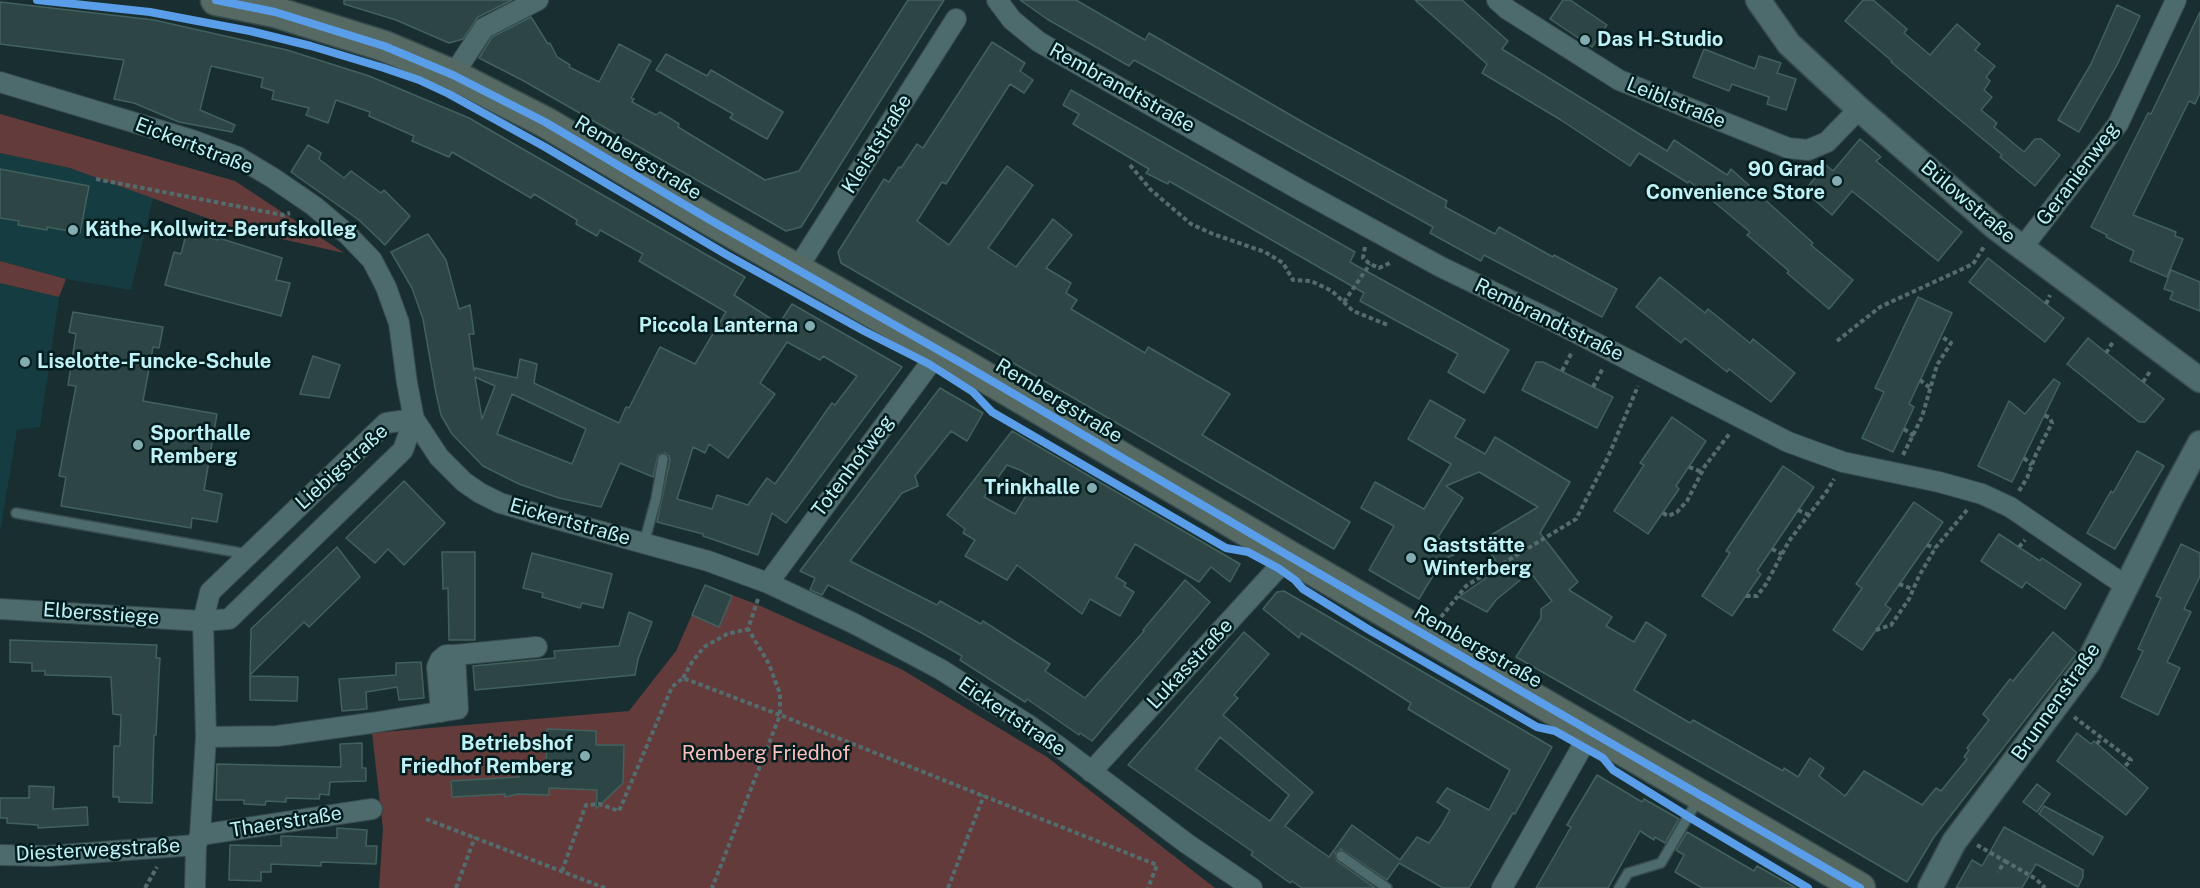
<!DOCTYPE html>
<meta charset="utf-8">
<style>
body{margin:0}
canvas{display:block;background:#192e30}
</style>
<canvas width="2200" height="888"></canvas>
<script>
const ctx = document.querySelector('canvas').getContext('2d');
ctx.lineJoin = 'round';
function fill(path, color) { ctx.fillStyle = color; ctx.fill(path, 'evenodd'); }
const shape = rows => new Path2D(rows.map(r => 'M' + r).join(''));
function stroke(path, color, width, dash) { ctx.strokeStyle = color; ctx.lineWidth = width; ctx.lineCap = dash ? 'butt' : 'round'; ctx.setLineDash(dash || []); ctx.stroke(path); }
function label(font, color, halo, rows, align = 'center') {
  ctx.font = font + ' "Public Sans",sans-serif'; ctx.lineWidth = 5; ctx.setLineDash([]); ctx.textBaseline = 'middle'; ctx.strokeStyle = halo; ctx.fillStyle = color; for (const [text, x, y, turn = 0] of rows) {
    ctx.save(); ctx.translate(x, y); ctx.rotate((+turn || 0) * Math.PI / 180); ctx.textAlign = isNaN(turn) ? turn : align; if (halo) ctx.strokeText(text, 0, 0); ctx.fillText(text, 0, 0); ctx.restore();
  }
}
fill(shape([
 [0,153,70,168,153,198,131,290,66,279,0,261],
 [0,283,59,297,40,427,17,430,0,532]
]), '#153c40');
fill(shape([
 [0,114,235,181,344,253,237,229,70,168,0,153],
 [0,261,66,279,59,297,0,283],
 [705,585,756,604,901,669,1047,757,1215,888,379,888,383,829,372,733,629,711,676,651]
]), '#633b3a');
const building = shape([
 [344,0,512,0,478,17,463,39,449,43,396,20,344,4,344,0],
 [908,0,944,0,801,227,786,231,522,80,479,58,492,37,531,17,548,44,550,43,557,57,570,65,569,67,599,82,619,44,651,61,631,98,634,99,632,102,656,115,660,112,679,124,678,127,765,180,799,171,908,0],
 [1020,0,1076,0,1145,40,1149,33,1313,128,1447,201,1445,207,1495,234,1499,227,1553,257,1554,255,1617,289,1602,317,1484,255,1481,261,1430,233,1433,227,1134,60,1129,66,1047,19,1020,0],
 [1415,0,1462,0,1508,41,1502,49,1667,151,1674,140,1727,175,1731,169,1813,243,1811,245,1853,280,1829,309,1787,273,1789,271,1747,235,1750,232,1689,181,1688,183,1639,153,1630,166,1561,120,1482,73,1487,64,1415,0],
 [1563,0,1570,0,1607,25,1592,47,1550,19,1563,0],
 [1863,0,1873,0,1907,29,1904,33,1930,55,1957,24,1980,44,1975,50,1995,66,1986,77,1990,81,1984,90,1992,97,1981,110,1997,123,1994,127,2024,152,2035,139,2041,139,2060,155,2035,186,2000,157,2002,155,1891,62,1892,61,1845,21,1863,0],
 [0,2,154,20,287,50,369,76,469,118,745,277,734,295,779,324,792,304,902,367,786,523,772,513,758,555,703,536,703,534,657,522,670,460,669,456,665,453,658,455,653,477,620,463,601,507,559,498,519,484,483,466,452,434,441,415,436,393,423,319,412,288,391,252,428,234,446,260,459,309,470,305,474,334,469,334,474,371,475,368,517,378,520,359,537,364,534,383,619,423,626,407,629,408,660,347,695,364,726,312,639,261,643,254,600,230,597,236,576,224,577,220,534,194,531,198,452,152,449,157,412,141,414,136,369,116,370,112,336,100,328,123,306,115,309,108,272,99,274,91,261,87,263,78,211,66,200,110,235,125,232,132,179,122,134,103,114,99,124,60,0,44,0,2],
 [787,342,820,360,823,356,857,376,835,405,832,403,775,484,767,478,748,505,717,495,712,509,677,499,693,447,705,453,709,444,728,458,775,394,760,383,787,342],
 [475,377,495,386,482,419,475,377],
 [512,394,586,429,572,464,497,434,512,394],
 [2117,5,2140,16,2117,65,2079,132,2058,120,2091,64,2117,5],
 [2200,12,2200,93,2195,104,2189,101,2133,215,2176,232,2175,236,2183,239,2167,277,2130,261,2134,251,2106,237,2107,235,2091,227,2148,113,2151,114,2200,12],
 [992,42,1025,63,1020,71,1033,80,1024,93,1010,84,946,184,942,182,917,221,949,245,1007,166,1033,185,988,248,1016,267,1053,219,1072,235,1046,268,1071,283,1066,293,1077,300,1071,309,1145,353,1148,347,1230,394,1202,435,1350,522,1334,549,841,263,838,252,884,179,889,182,899,167,901,168,917,144,923,148,992,42],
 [1704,49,1755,69,1759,56,1781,63,1777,73,1796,79,1786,110,1767,104,1769,97,1732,84,1729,91,1693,77,1704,49],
 [666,54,707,76,711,70,783,112,767,139,730,118,733,114,656,70,666,54],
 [1071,90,1355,252,1350,262,1509,350,1484,393,1448,372,1458,354,1360,301,1364,293,1169,181,1168,184,1146,173,1149,169,1073,124,1079,114,1063,105,1071,90],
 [1860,139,1881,157,1876,161,1962,232,1938,261,1852,191,1832,215,1804,191,1826,165,1833,171,1860,139],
 [308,145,321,153,319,159,344,178,351,171,381,193,384,190,410,216,385,245,359,220,291,172,308,145],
 [0,169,89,186,80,233,47,227,47,230,18,225,19,221,0,218,0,169],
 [187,231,218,240,219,238,282,258,276,280,290,283,281,316,165,285,174,252,181,254,187,231],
 [1988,258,2064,318,2045,342,1969,282,1988,258],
 [2171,270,2200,282,2200,311,2170,299,2173,292,2164,289,2171,270],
 [1660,277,1705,313,1708,309,1750,343,1753,339,1795,373,1771,402,1729,369,1727,372,1685,338,1681,343,1636,307,1660,277],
 [1918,297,1952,313,1909,404,1914,407,1893,452,1862,438,1884,392,1875,388,1918,297],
 [73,312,163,327,159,348,153,347,143,401,217,414,204,490,222,494,217,522,192,518,191,528,61,506,66,477,59,476,76,386,68,385,76,334,69,332,73,312],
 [2088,338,2164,399,2145,422,2139,422,2067,364,2088,338],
 [313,356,340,365,329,398,300,394,313,356],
 [1536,362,1543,362,1613,397,1597,428,1522,390,1536,362],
 [2054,379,2060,383,2012,482,1978,466,2009,401,2025,414,2054,379],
 [940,388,983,413,967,441,951,431,915,476,918,486,902,493,850,561,937,605,940,601,981,624,983,621,1050,664,1045,671,1085,698,1144,631,1143,630,1185,580,1210,602,1092,741,1080,733,1079,735,1027,699,1025,702,960,660,962,656,922,633,828,585,822,595,810,590,815,578,800,571,940,388],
 [1430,400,1465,420,1455,437,1485,454,1495,437,1570,482,1540,533,1578,582,1569,590,1612,617,1606,626,1634,642,1646,622,1666,635,1634,690,1690,723,1693,720,1783,771,1784,768,1798,777,1810,758,1824,768,1819,776,1845,796,1864,771,1922,805,1936,788,1941,791,1967,759,1964,757,1969,750,1967,748,1989,720,1983,714,2010,679,2013,681,2053,632,2077,653,1934,837,1907,882,1767,800,1516,657,1541,618,1541,609,1552,601,1530,572,1496,600,1487,612,1459,597,1500,568,1483,540,1538,507,1479,472,1446,486,1463,498,1438,537,1454,555,1443,559,1419,599,1369,570,1394,526,1361,508,1375,482,1424,509,1451,464,1408,439,1430,400],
 [1672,417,1706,441,1676,486,1679,489,1648,534,1614,511,1644,465,1640,463,1672,417],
 [1012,431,1240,564,1230,582,1211,567,1199,582,1135,544,1116,577,1126,583,1124,586,1134,592,1120,616,1090,599,1082,614,1017,565,1007,580,965,556,975,540,963,533,965,529,947,515,1012,431],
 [1007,465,1020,470,1036,479,1015,514,984,497,1007,465],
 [2137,451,2164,466,2115,549,2087,533,2111,491,2113,493,2137,451],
 [1783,466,1814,487,1757,571,1761,574,1732,616,1702,596,1730,553,1726,551,1783,466],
 [404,481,445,523,404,565,388,549,375,563,346,538,404,481],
 [1914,502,1943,522,1885,605,1891,609,1862,650,1833,630,1862,588,1856,584,1914,502],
 [1999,534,2040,561,2042,558,2081,584,2065,609,2026,582,2022,588,1981,561,1999,534],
 [2181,544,2200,553,2200,576,2184,609,2191,612,2167,662,2180,668,2158,715,2121,697,2143,651,2138,649,2161,598,2156,596,2181,544],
 [337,547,360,577,309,627,304,622,250,675,251,629,337,547],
 [442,552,475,552,475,640,449,640,448,588,443,589,442,552],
 [532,553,612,574,603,608,582,603,580,608,542,597,543,593,523,588,532,553],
 [705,585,732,596,719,627,692,615,705,585],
 [1284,591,1552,747,1515,814,1513,813,1469,888,1443,888,1399,863,1387,880,1341,849,1335,853,1337,861,1375,888,1302,888,1292,881,1290,883,1251,855,1253,852,1128,765,1244,632,1269,654,1234,695,1238,698,1223,715,1313,792,1285,826,1329,857,1352,825,1400,860,1417,837,1429,843,1441,826,1450,810,1437,802,1447,788,1489,810,1510,770,1408,709,1411,703,1301,633,1299,638,1263,609,1277,592,1284,591],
 [1220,737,1289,795,1270,821,1196,769,1220,737],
 [629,612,652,622,638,659,635,675,475,690,473,666,555,658,554,651,619,646,629,612],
 [10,640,157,645,156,658,160,658,159,674,156,735,154,735,152,803,119,802,119,797,113,797,114,746,120,746,121,715,113,714,111,677,45,675,45,671,32,671,32,663,10,662,10,640],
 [421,662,424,698,399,700,397,687,366,692,367,709,342,711,339,679,396,675,396,663,421,662],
 [250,676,298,677,297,701,250,700,250,676],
 [547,729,596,731,596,745,624,745,623,783,596,809,597,790,549,788,549,795,518,794,505,797,505,794,452,797,451,781,519,777,519,771,546,772,547,729],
 [2077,733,2091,744,2094,741,2148,788,2126,815,2057,761,2077,733],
 [362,743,362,768,366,768,366,781,330,782,329,795,320,794,319,799,286,798,286,802,266,801,265,805,244,804,244,800,216,800,217,764,341,767,340,744,362,743],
 [1597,775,1642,802,1644,799,1679,819,1665,843,1655,837,1654,840,1640,831,1608,888,1536,888,1571,827,1567,825,1597,775],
 [2037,784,2050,794,2037,812,2023,802,2037,784],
 [29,786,54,787,53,809,87,807,88,825,38,828,38,825,7,823,7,818,0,818,0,798,29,798,29,786],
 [2044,806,2103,837,2093,855,2039,814,2044,806],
 [2004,827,2083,870,2083,877,2078,887,2036,864,2022,888,1956,888,1972,860,1982,866,2004,827],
 [337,828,367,830,366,846,377,846,376,864,321,862,321,866,271,864,271,872,261,872,261,881,229,880,230,845,281,846,281,836,337,838,337,828],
 [1687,832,1754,871,1757,866,1796,888,1702,888,1675,872,1684,855,1676,850,1687,832]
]);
fill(building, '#2d4544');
stroke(building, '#41615f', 1.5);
const service = shape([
 [16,513,247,554],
 [644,543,656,499,663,459],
 [1341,856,1387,888],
 [1619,888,1628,873,1661,863,1699,798]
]);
const minor = shape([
 [997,0,1012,20,1039,42,1300,190,1441,267,1551,320,1788,442,1843,462,1939,482,1982,494,2010,507,2126,586],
 [1497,0,1507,9,1619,80,1788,148,1808,150,1827,142,1859,109],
 [453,75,484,28,538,0],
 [0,82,192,140,238,157,273,178,314,206,347,234,372,260,386,287,399,323,407,383,414,419,439,457,464,482,480,493,500,503,534,513,708,561,768,583,853,623,940,669,1027,724,1062,749,1186,843,1252,888],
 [2022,248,2118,124,2176,0],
 [797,269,956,19],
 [768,583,940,350],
 [0,609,203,621,229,619,403,450,414,419],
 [441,712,437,667,440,660,446,655,455,655],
 [206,737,277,736,371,723,458,709,455,655,537,647],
 [1091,772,1289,556],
 [200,835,372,809],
 [0,855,47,856,196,845],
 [195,888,196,845,200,835,206,737,203,621,210,592,386,423,414,419],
 [1502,888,1591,731]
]);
const tertiary = shape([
 [1758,0,1789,44,1859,109,1996,228,2200,380],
 [1930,888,1954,842,2088,663,2171,497,2200,443]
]);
const primary = shape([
 [216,0,275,12,384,46,453,75,545,122,712,221,963,364,1289,556,1860,888]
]);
stroke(service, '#374b4d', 12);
stroke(minor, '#374b4d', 22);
stroke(tertiary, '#374b4d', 27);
stroke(primary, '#374b4d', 33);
stroke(shape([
 [1130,165,1151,190,1191,224,1213,234,1265,252,1283,263,1293,280,1311,281,1332,291,1353,311,1388,325],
 [96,179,283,215,290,213],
 [1365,247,1363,258,1370,264,1379,268,1392,262],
 [1344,302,1370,264],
 [2046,304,2050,295],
 [1837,341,1880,307,1973,264,1985,245],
 [2106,353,2113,342],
 [1562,371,1572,352],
 [1920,380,1930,388],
 [2143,382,2151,370],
 [1593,387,1603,368],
 [1904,429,1914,436],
 [1903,455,1922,417,1937,365,1951,343,1941,336],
 [2024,458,2032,465],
 [1689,467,1702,472],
 [2019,491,2027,478,2036,454,2052,423,2050,418,2044,415],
 [1798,510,1809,515],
 [1663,513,1668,516,1677,512,1687,501,1705,466,1730,433],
 [1927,545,1935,548],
 [2019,547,2025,540],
 [1772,549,1782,554],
 [1899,584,1913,589],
 [1746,596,1757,596,1766,584,1789,541,1827,491,1834,479],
 [758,599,748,629,769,664,780,694,780,715,1157,865,1148,888],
 [1441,617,1466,586,1576,519,1608,457,1638,386],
 [1876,630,1891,625,1909,599,1919,576,1936,547,1967,510],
 [683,678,692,662,704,647,727,634,748,629],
 [2074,717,2131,760,2125,766],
 [2097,744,2101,738],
 [426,819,605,888],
 [1977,845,2005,861,1998,872],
 [2005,861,2036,879,2045,888],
 [562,871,586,805,599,804,619,811,672,687,683,678,780,715,712,888],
 [145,888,157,867],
 [456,888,475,837],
 [948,888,984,795]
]), '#536c6e', 4, [4.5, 3]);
stroke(service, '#4d6b6d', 9);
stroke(minor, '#4d6b6d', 20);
stroke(tertiary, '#4d6b6d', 24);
stroke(primary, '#566a63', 30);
stroke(shape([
 [37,0,150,12,250,31,311,46,384,68,419,80,449,94,545,147,727,255,864,331,929,364,973,392,992,412,1226,548,1248,552,1278,568,1295,580,1303,589,1371,631,1537,727,1555,731,1603,758,1613,770,1689,817,1808,888],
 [216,0,275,12,384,46,453,75,545,122,712,221,963,364,1289,556,1860,888]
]), '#5a9eea', 8);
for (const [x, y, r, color] of [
 [1585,40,6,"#84adb1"],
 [1837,181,6,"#84adb1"],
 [73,230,6,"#84adb1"],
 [810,326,6,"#84adb1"],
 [25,362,6,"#84adb1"],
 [138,445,6,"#84adb1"],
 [1092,488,6,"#84adb1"],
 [1411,558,6,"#84adb1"],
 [585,756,6,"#84adb1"]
]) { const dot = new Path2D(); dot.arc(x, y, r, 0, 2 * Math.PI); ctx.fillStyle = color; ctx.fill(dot); stroke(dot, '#031c1e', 2); }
label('bold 20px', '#bef2f7', '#031c1e', [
 ["Das H-Studio",1597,40],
 ["90 Grad",1825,170,"right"],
 ["Convenience Store",1825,193,"right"],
 ["Käthe-Kollwitz-Berufskolleg",85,230],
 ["Piccola Lanterna",798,326,"right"],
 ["Liselotte-Funcke-Schule",37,362],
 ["Sporthalle",150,434],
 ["Remberg",150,457],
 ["Trinkhalle",1080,488,"right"],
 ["Gaststätte",1423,546],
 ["Winterberg",1423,569],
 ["Betriebshof",573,744,"right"],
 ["Friedhof Remberg",573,767,"right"]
], 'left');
label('20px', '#bef2f7', '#031c1e', [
 ["Rembrandtstraße",1122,88,29],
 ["Leiblstraße",1676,103,22],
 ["Kleiststraße",877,144,-58],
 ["Eickertstraße",194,146,21],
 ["Rembergstraße",638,158,31],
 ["Geranienweg",2078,174,-53],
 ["Bülowstraße",1968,202,40],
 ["Rembrandtstraße",1549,320,26],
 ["Rembergstraße",1059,401,31],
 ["Totenhofweg",853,466,-53],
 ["Liebigstraße",342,467,-42],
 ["Eickertstraße",570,522,16],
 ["Elbersstiege",101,614,4],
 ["Rembergstraße",1478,647,30],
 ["Lukasstraße",1190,664,-47],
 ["Brunnenstraße",2056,702,-55],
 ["Eickertstraße",1012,717,34],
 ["Thaerstraße",286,822,-9],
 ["Diesterwegstraße",98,850,-3]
]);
label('20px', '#febfbb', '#031c1e', [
 ["Remberg Friedhof",766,754]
]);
</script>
